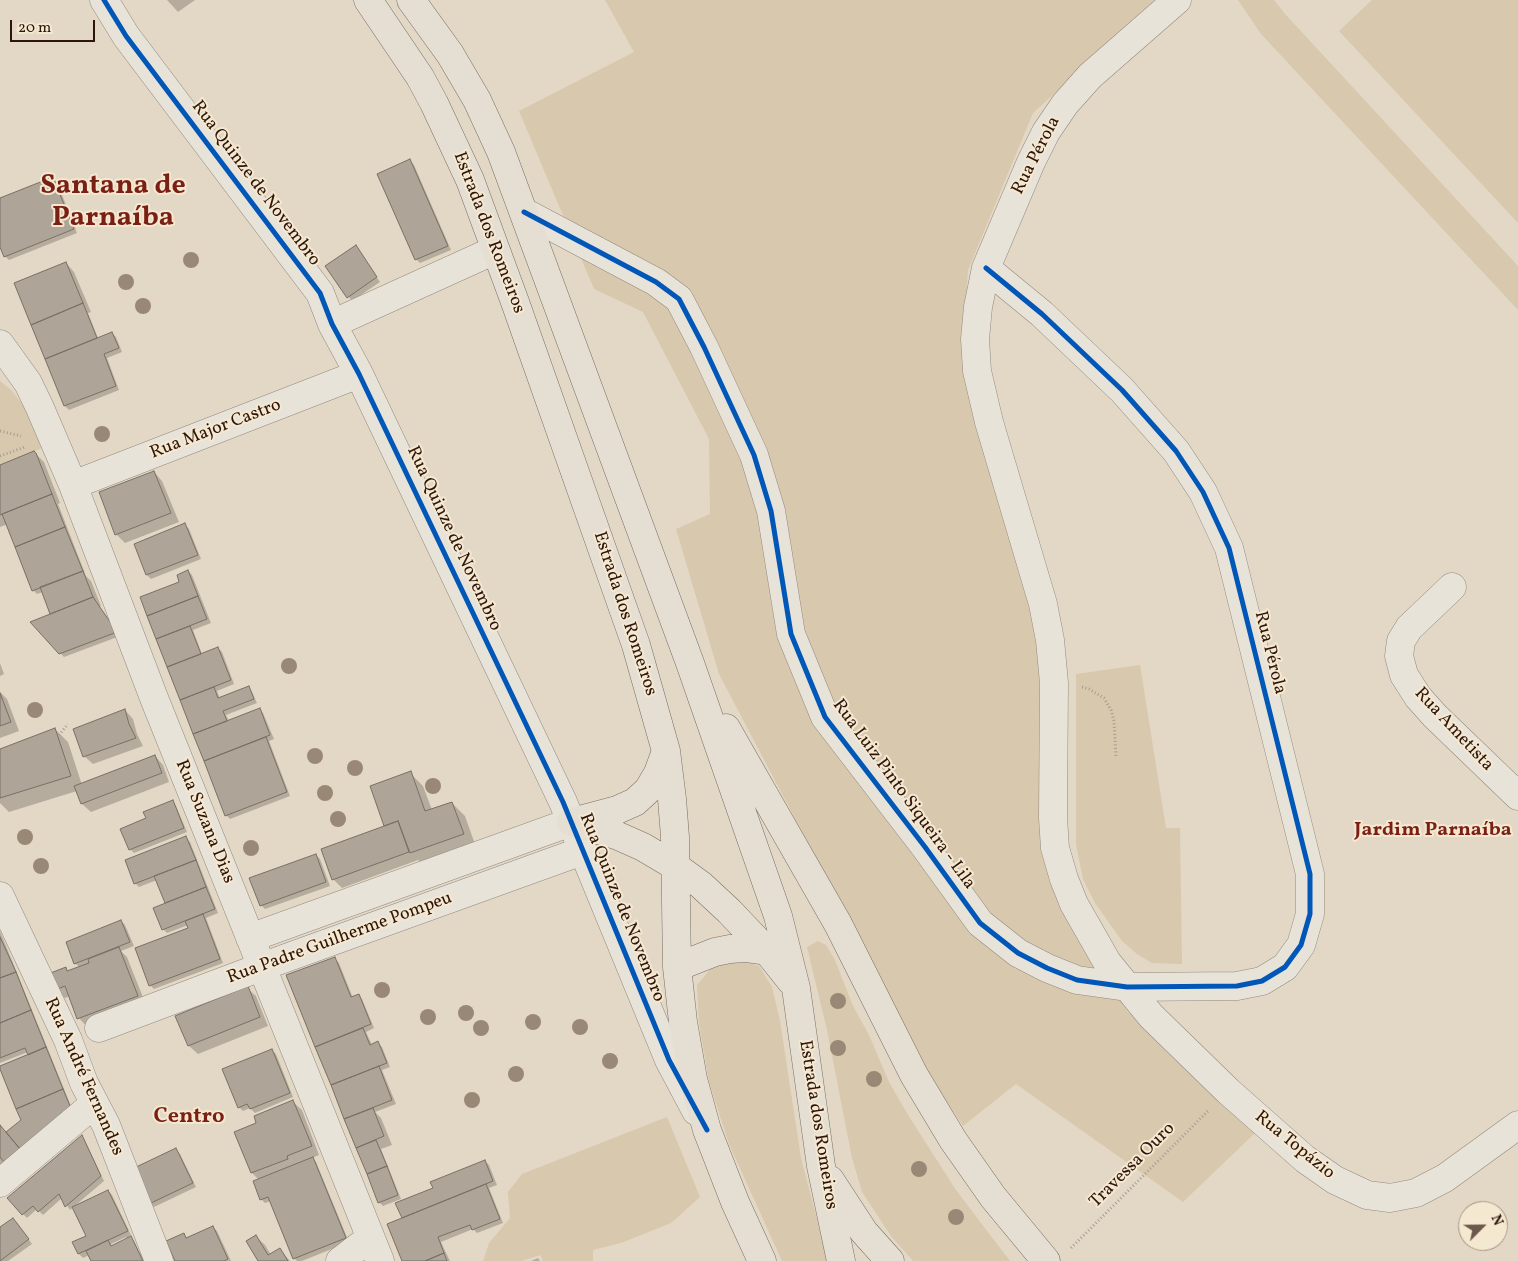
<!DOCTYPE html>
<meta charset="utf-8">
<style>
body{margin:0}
#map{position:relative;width:1518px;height:1261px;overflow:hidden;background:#e3d8c5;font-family:Vollkorn,serif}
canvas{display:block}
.north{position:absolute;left:1458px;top:1201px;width:50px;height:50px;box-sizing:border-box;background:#f5e8d1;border:1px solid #a59481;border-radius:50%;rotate:67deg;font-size:14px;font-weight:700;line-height:20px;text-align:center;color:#2d150a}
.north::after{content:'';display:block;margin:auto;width:18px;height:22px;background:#6d594b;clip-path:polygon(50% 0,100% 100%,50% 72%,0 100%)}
.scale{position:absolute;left:10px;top:20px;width:85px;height:22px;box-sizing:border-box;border:2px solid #2d150a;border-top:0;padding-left:6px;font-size:15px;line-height:18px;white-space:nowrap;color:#2d150a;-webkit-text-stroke:4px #f5e8d1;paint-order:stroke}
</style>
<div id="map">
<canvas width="1518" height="1261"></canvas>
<div class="north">N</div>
<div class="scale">20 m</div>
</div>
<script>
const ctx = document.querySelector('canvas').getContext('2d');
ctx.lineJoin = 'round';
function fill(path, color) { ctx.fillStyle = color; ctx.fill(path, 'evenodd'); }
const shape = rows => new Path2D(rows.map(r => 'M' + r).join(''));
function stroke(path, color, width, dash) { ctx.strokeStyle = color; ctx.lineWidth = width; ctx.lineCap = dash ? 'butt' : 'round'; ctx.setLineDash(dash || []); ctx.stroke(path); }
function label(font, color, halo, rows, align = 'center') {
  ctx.font = font + ' Vollkorn,serif'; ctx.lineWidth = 4; ctx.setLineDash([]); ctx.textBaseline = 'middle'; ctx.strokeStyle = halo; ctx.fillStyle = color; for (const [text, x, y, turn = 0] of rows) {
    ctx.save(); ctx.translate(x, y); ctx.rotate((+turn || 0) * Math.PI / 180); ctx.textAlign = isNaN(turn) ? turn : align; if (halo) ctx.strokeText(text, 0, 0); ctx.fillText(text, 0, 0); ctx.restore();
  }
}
fill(shape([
 [605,0,1157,0,1033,113,968,270,963,350,1036,593,1046,851,1085,950,1128,1012,1255,1133,1183,1202,1016,1084,963,1126,930,1076,719,674,676,529,710,514,709,439,643,312,594,289,519,111,634,52],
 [1238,0,1274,0,1286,15,1518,266,1518,310,1261,34],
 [1372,0,1518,0,1518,223,1339,31],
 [0,381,11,390,28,411,42,448,0,465],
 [1140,665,1166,828,1180,828,1182,964,1152,963,1137,954,1122,941,1095,903,1083,879,1076,844,1076,674],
 [818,941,826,945,835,960,853,1006,869,1035,889,1082,908,1115,956,1190,1010,1261,913,1261,891,1236,862,1192,852,1158,827,1030,807,947],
 [739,959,759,966,772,987,780,1021,801,1158,828,1261,782,1261,729,1144,709,1082,699,1023,697,985,713,966],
 [667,1117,700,1197,671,1223,621,1243,593,1250,593,1261,543,1261,540,1255,522,1261,483,1261,489,1243,510,1218,508,1192,522,1174]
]), '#d8c8ad');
fill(shape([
 [167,0,195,0,178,12],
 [410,161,414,165,451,250,420,263,416,259],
 [53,178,57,182,77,233,9,260,5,256,0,244,0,200],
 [359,251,380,282,352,301,327,267],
 [66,263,74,272,91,312,88,313,98,338,112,333,116,337,122,352,107,358,119,390,69,410,65,406,16,284],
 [35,453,44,462,60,503,58,504,86,576,91,581,101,606,99,607,120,636,64,657,32,623,52,615,43,592,37,594,33,590,8,524,0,527,0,466],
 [154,472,162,481,179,522,125,543,116,534],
 [185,525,189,529,201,559,151,579,147,575,136,544],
 [188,571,192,575,211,623,193,630,202,654,218,648,222,652,234,684,217,691,220,699,248,688,252,692,257,703,226,715,229,721,260,709,263,713,274,739,269,741,290,796,230,819,226,815,141,598,181,582],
 [0,663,4,674,0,676],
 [0,692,7,699,19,731,0,738],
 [125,710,133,719,137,734,143,746,93,764,84,756],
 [55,729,68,742,82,785,155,756,163,765,169,782,91,812,82,804,77,791,9,812,0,803,0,750],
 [410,773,423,786,432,810,452,803,465,816,476,847,424,866,418,860,342,888,333,879,386,827,385,825],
 [172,802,176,806,187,832,134,853,130,849,147,819],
 [186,838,190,842,218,913,206,918,223,963,154,989,150,985,189,928,188,925,167,933,163,929,167,904,157,880,139,887,135,883],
 [316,855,320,859,330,886,265,909,261,905],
 [121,921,125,925,134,946,121,951,127,957,146,1005,87,1027,79,1018,70,996,65,998,56,989,65,969,69,972,80,968,75,963],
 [0,931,73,1111,0,1181,0,1125,7,1133,22,1120,29,1055,28,1052,0,1063],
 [335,959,339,963,353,998,358,995,362,999,374,1028,366,1032,372,1045,378,1043,382,1047,390,1067,382,1070,396,1104,375,1112,381,1118,392,1145,381,1149,401,1199,383,1206,379,1202,288,976],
 [247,988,256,996,268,1026,198,1054,189,1046],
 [272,1050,276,1054,293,1097,255,1113,250,1108,243,1111,239,1107],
 [293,1102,302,1110,319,1155,312,1158,316,1162,349,1242,302,1261,297,1261,294,1258,271,1201,265,1203,261,1199,259,1180,252,1173,236,1133,258,1124],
 [82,1137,85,1141,104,1181,70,1210,62,1198,43,1215,37,1209,27,1218,23,1214],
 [176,1150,180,1154,196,1187,154,1207,150,1203],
 [485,1161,489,1165,497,1185,489,1188,503,1223,477,1233,473,1229,441,1242,450,1261,403,1261,403,1218,435,1189],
 [108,1191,112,1195,131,1235,129,1236,134,1241,144,1261,92,1261,89,1255,83,1258,79,1254,74,1242,87,1236],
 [126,1237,127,1239,112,1247,111,1244],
 [17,1223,32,1244,8,1261,0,1261,0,1229],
 [213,1227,217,1231,231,1261,176,1261,183,1234,188,1239],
 [256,1237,265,1245,271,1255,279,1249,290,1261,259,1261],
 [538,1258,540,1261,531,1261]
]), '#0003');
const building = shape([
 [410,159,448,246,415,260,377,174,410,159],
 [53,177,74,229,4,257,0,247,0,198,53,177],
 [356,245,377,277,347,298,325,266,356,245],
 [66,262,83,303,31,325,14,283,66,262],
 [83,303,97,338,45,359,31,325,83,303],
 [112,332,119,348,104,354,116,386,64,406,45,359,112,332],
 [34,451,36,453,52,494,0,515,0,465,34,451],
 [154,471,171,513,115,535,99,492,154,471],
 [52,494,65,527,15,547,2,514,52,494],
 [185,523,198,555,146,575,134,544,185,523],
 [65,527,83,571,32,591,15,547,65,527],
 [188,570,198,596,147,616,140,597,179,582,177,575,188,570],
 [83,571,93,597,50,614,40,587,83,571],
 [198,596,207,619,156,639,147,616,198,596],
 [93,597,117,632,59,654,30,622,93,597],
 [190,626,201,654,167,667,156,639,190,626],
 [218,647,231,680,180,700,167,667,218,647],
 [249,686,254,699,223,711,227,721,193,734,180,700,214,687,218,698,249,686],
 [0,693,11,722,0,726,0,693],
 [260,708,270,735,204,761,193,734,260,708],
 [125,709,129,724,136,738,83,757,73,729,125,709],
 [55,728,71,776,0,798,0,749,55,728],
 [266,737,287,792,225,816,204,761,266,737],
 [155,755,162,773,81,804,74,786,155,755],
 [411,771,425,811,452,802,464,834,410,853,398,821,384,826,370,786,411,771],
 [173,800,184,828,129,850,120,829,146,818,143,812,173,800],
 [398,821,409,852,332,880,321,849,398,821],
 [186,836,196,860,134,884,125,860,186,836],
 [316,854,326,882,260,906,249,878,316,854],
 [196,860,206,887,165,903,154,876,196,860],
 [206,887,215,909,162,930,153,908,206,887],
 [203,914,220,959,149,986,135,948,188,928,185,921,203,914],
 [121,920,130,942,74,964,66,942,121,920],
 [0,937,16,972,0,978,0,937],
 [119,947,138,996,77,1019,65,986,55,990,48,974,66,967,67,971,89,963,88,959,119,947],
 [335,957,351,997,359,994,371,1024,315,1047,286,975,335,957],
 [16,972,31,1010,0,1023,0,978,16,972],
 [248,986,260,1017,188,1046,175,1016,248,986],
 [31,1010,46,1047,28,1055,25,1048,0,1058,0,1023,31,1010],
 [363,1028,370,1045,378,1041,387,1063,331,1085,315,1047,363,1028],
 [46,1047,63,1089,16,1109,0,1069,0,1066,46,1047],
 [272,1049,290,1093,250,1109,247,1104,238,1108,222,1069,272,1049],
 [379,1066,392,1100,344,1119,331,1085,379,1066],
 [63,1089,70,1106,20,1149,6,1132,21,1120,16,1109,63,1089],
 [293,1100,312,1146,287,1156,288,1159,251,1173,234,1132,256,1123,254,1116,293,1100],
 [373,1108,384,1136,356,1148,344,1119,373,1108],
 [0,1125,20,1149,4,1162,0,1157,0,1125],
 [82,1135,101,1176,65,1207,59,1194,38,1212,33,1206,22,1215,7,1198,82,1135],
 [376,1140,387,1166,367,1174,356,1148,376,1140],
 [176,1148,193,1183,149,1204,132,1169,176,1148],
 [313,1157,346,1238,293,1259,268,1197,260,1200,253,1181,313,1157],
 [485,1160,493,1181,402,1218,395,1203,433,1188,430,1182,485,1160],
 [387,1166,398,1195,378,1203,367,1174,387,1166],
 [486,1184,500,1219,472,1230,470,1225,438,1237,444,1253,425,1261,402,1261,387,1224,486,1184],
 [108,1190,128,1231,78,1254,72,1242,86,1236,72,1207,108,1190],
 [13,1218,29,1239,0,1261,0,1227,13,1218],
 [213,1226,228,1259,224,1261,175,1261,166,1241,184,1233,186,1238,213,1226],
 [256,1235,268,1255,280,1248,288,1261,258,1261,246,1241,256,1235],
 [131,1236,143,1261,91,1261,86,1251,108,1240,111,1246,131,1236],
 [444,1253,447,1261,425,1261,444,1253]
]);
fill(building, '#aea598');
stroke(building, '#796f64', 1);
const minor = shape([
 [104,0,126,36,320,293,332,324,359,374,563,802,669,1060,696,1111],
 [1177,0,1090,76,1065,104,1046,132,1031,162,986,268,978,307,975,339,977,371,989,422,1043,604,1050,640,1054,683,1053,818,1055,848,1064,879,1074,904,1107,962,1151,1016,1228,1091,1305,1159,1335,1180,1367,1195,1390,1198,1416,1193,1445,1178,1518,1125],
 [524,212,656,282,679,299,704,347,754,455,771,511,791,634,825,717,925,847,980,923,1018,953,1047,968,1077,980,1127,987,1237,986,1262,981,1285,967,1301,945,1310,914,1310,874,1229,548,1203,492,1176,451,1122,390,1042,314,986,268],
 [332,324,495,250],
 [0,344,28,383,40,408,73,485,154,698,380,1261],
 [73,485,359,374],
 [1452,587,1409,628,1401,641,1399,656,1404,675,1418,697,1435,716,1518,796],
 [0,896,68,1040,84,1083,106,1125,159,1261],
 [250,938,571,822],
 [99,1028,261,967,582,851],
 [0,1183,94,1104],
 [340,1261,370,1238]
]);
const major = shape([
 [368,0,420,77,434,103,470,180,515,302,636,645,666,751,672,799,675,837,677,967,683,1022,693,1079,707,1130,735,1202,762,1261],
 [411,0,450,54,477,100,501,152,690,663,778,916,796,988,821,1166,841,1261],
 [726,728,838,924,914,1075,953,1140,993,1197,1046,1261],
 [571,822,616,835,643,847,675,866,701,885,729,911,767,951,791,981],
 [572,822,617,810,635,802,648,790,658,773,666,751],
 [677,967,715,952,730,949,745,948,767,951],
 [830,1180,864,1232,890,1261]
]);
stroke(minor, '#93897e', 29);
stroke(major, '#796f64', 29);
stroke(shape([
 [0,431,21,436],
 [0,456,25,447],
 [1082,687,1089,689,1104,698,1111,710,1114,721,1116,756],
 [59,735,68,724],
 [1071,1248,1208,1111]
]), '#a49d95', 3, [1, 2.5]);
stroke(minor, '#e8e3d9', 28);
stroke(major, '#e5ded3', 28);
stroke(shape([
 [104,0,126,36,320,293,332,324,359,374,563,802,669,1060,707,1130],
 [524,212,656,282,679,299,704,347,754,455,771,511,791,634,825,717,925,847,980,923,1018,953,1047,968,1077,980,1127,987,1237,986,1262,981,1285,967,1301,945,1310,914,1310,874,1229,548,1203,492,1176,451,1122,390,1042,314,986,268]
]), '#0057b8', 5);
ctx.fillStyle = '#9a8876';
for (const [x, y] of [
 [191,260],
 [126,282],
 [143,306],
 [102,434],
 [289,666],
 [35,710],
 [315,756],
 [355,768],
 [433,786],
 [325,793],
 [338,819],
 [25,837],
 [251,848],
 [41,866],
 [382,990],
 [838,1001],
 [466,1013],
 [428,1017],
 [533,1022],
 [580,1027],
 [481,1028],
 [838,1048],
 [610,1061],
 [516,1074],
 [874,1079],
 [472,1100],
 [919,1169],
 [956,1217]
]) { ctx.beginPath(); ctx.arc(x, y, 8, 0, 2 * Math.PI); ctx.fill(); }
label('18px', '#2d150a', '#f5e8d1', [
 ["Rua Pérola",1037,156,-63],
 ["Rua Quinze de Novembro",255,184,53],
 ["Estrada dos Romeiros",488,233,69],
 ["Rua Major Castro",216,430,-21],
 ["Rua Quinze de Novembro",453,539,65],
 ["Estrada dos Romeiros",624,614,72],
 ["Rua Pérola",1269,653,76],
 ["Rua Ametista",1453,730,47],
 ["Rua Luiz Pinto Siqueira - Lila",903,795,54],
 ["Rua Suzana Dias",204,822,68],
 ["Rua Quinze de Novembro",621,908,68],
 ["Rua Padre Guilherme Pompeu",340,939,-20],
 ["Rua André Fernandes",83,1077,66],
 ["Estrada dos Romeiros",817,1125,81],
 ["Rua Topázio",1294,1146,39],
 ["Travessa Ouro",1133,1166,-45]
]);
label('bold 20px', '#7a1f14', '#f5e8d1', [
 ["Jardim Parnaíba",1433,831]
]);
label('bold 22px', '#7a1f14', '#f5e8d1', [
 ["Centro",189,1118]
]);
label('bold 28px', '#7a1f14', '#f5e8d1', [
 ["Santana de",113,188],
 ["Parnaíba",113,220]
]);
</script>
